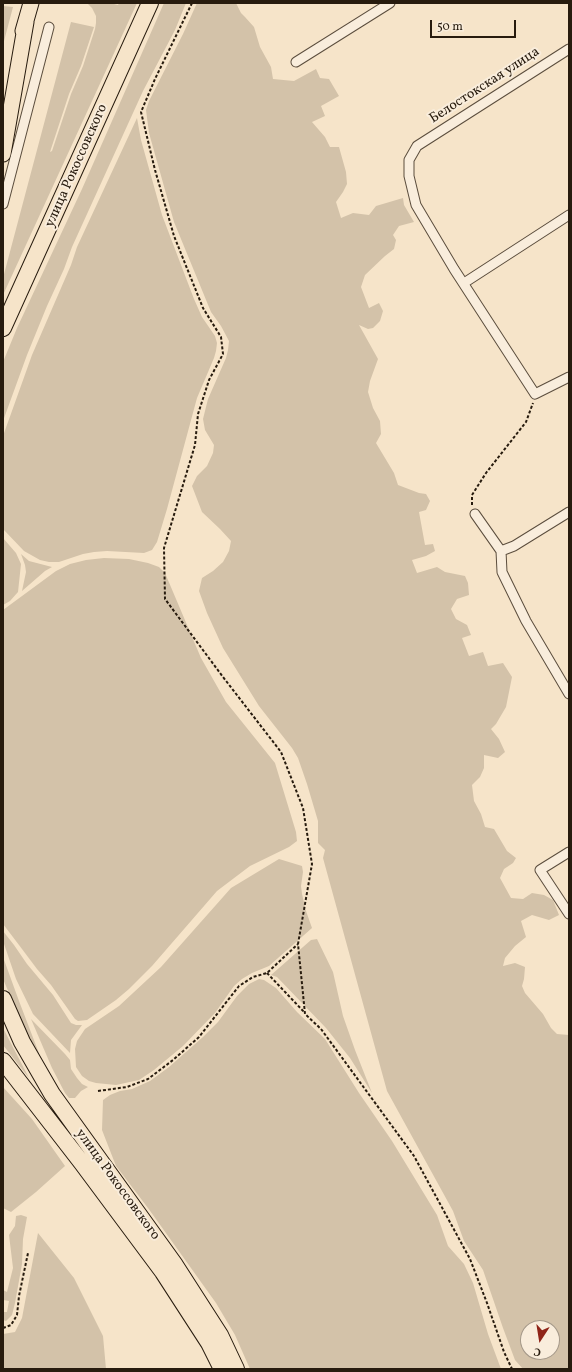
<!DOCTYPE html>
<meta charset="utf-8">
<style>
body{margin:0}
#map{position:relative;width:572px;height:1372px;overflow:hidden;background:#f6e4c9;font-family:Vollkorn,serif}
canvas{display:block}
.frame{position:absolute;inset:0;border:4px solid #271b0e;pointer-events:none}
.north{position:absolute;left:520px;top:1320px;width:40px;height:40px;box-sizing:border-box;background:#f9eddc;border:1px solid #a5998a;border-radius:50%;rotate:192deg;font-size:11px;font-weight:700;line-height:16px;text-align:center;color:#271b0e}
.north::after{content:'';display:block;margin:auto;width:14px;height:18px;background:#8f2418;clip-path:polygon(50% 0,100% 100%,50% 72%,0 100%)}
.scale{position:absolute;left:430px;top:20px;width:86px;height:18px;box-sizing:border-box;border:2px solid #271b0e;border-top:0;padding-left:5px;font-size:12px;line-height:14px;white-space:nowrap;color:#271b0e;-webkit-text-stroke:3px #f9eddc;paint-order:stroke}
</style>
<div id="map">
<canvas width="572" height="1372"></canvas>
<div class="frame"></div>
<div class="north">С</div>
<div class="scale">50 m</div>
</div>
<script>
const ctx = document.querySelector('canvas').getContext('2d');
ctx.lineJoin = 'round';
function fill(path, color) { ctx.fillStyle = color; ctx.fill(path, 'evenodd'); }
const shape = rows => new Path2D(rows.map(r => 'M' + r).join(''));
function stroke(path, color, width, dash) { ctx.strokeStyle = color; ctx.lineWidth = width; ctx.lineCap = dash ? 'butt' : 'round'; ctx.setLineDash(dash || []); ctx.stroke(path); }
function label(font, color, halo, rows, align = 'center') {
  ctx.font = font + ' Vollkorn,serif'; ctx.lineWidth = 4; ctx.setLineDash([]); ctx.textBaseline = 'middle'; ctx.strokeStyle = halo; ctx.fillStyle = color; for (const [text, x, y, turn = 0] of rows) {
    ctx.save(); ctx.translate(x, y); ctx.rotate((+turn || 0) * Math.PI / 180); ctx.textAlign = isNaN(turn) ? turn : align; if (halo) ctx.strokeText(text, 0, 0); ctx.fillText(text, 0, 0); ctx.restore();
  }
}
fill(shape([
 [87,3,110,3,118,5,119,3,137,3,3,295,3,278,71,22,94,27,81,66,69,94,50,152,52,151,71,94,83,66,95,29,96,23,96,16,92,8],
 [164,3,186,3,175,30,143,91,72,247,64,269,47,306,27,355,3,421,3,362,17,328,82,189],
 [197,3,236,3,241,13,245,17,254,27,260,47,271,67,273,79,294,81,316,69,320,78,329,79,339,96,321,106,325,116,312,122,325,137,330,147,339,147,346,172,347,184,343,192,336,202,341,218,353,213,369,215,376,206,403,198,404,205,414,222,399,226,393,235,396,240,394,249,385,256,365,275,361,287,369,308,379,303,383,311,380,321,373,328,368,329,359,325,378,359,370,381,368,392,373,408,380,421,381,434,376,443,394,473,398,485,419,493,426,494,430,501,426,510,419,512,425,545,433,544,435,551,426,556,412,560,417,573,437,567,445,572,465,576,468,583,469,595,457,599,451,609,456,619,467,625,471,635,462,638,469,656,483,652,488,666,503,663,512,677,506,707,496,724,491,729,499,739,505,752,498,758,484,755,484,768,480,777,472,785,474,801,481,814,485,827,494,829,507,851,516,858,513,863,504,869,500,878,511,898,523,899,532,893,544,895,553,900,559,915,549,920,532,915,521,921,526,937,515,946,505,958,503,966,515,963,525,967,524,979,522,986,525,993,543,1014,551,1028,557,1034,569,1035,569,1369,523,1369,515,1360,503,1328,483,1270,464,1241,453,1211,387,1091,323,858,325,850,318,843,318,821,307,784,298,758,292,748,259,706,223,648,207,613,199,591,202,578,213,571,223,562,229,551,231,541,220,529,202,512,192,486,197,476,207,466,213,453,214,445,205,430,203,419,208,399,226,358,228,350,229,341,221,326,211,312,174,222,149,133,146,110,149,101,183,34],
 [528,1328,552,1328,552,1352,528,1352],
 [3,6,13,7,3,45],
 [137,118,141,140,162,215,194,299,202,317,215,336,217,343,216,351,214,358,197,398,167,509,157,542,152,550,144,553,107,551,94,552,83,554,59,562,49,562,40,560,24,551,3,529,3,436,32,355,71,265,77,247],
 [3,538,16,553,21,564,18,592,10,601,3,605],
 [21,554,29,561,52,567,45,571,22,591,26,572,25,565],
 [104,558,129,559,148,563,159,567,165,573,201,658,226,702,275,763,296,832,297,841,289,847,250,866,217,891,152,966,129,989,116,1000,87,1020,78,1021,75,1019,51,985,37,969,19,945,3,924,3,610,56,571,70,564,86,560],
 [279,859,302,866,303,872,301,886,302,894,306,911,312,928,269,966,252,973,242,979,234,986,215,1013,183,1046,154,1070,139,1080,116,1085,96,1083,89,1081,82,1076,76,1067,75,1049,77,1041,85,1029,119,1006,161,967,231,888],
 [3,931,14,945,27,964,53,995,71,1023,76,1025,82,1025,71,1040,70,1053,33,1014,16,979,3,941],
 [317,939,333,972,343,1016,355,1050,372,1093,350,1058,326,1028,277,977,271,975,311,940],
 [3,957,19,1001,45,1069,27,1035,3,979],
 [259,979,264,980,276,988,297,1012,325,1039,359,1093,392,1141,437,1215,448,1246,464,1264,473,1283,488,1334,501,1369,250,1369,235,1335,216,1303,148,1208,116,1166,102,1130,103,1100,110,1095,120,1091,132,1089,150,1081,169,1067,203,1037,218,1022,237,996,249,984],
 [31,1019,65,1054,70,1060,71,1069,77,1078,82,1084,88,1087,81,1091,75,1098,69,1098,65,1093,52,1068],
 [3,1028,29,1078,3,1045],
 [3,1087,32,1119,65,1166,36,1192,11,1212,3,1208],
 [21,1215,27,1217,23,1239,22,1264,15,1303,12,1315,6,1321,3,1320,3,1312,7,1312,9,1301,3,1300,3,1290,7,1292,13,1268,9,1235,15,1226,16,1216],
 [38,1233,74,1278,103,1336,106,1369,3,1369,3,1334,15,1332,22,1318]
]), '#d3c2a9');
const minor = shape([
 [569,49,417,146,409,160,409,176,416,205,454,269,535,394,569,377],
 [296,62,390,3],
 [3,204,49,27],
 [464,283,569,215],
 [475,514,501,551,502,572,526,621,569,694],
 [501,551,514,546,569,512],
 [569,852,540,870,569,914]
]);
const primary = shape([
 [23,31,31,3],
 [3,154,26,22]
]);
const trunk = shape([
 [3,328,150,3],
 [3,999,22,1042,52,1094,175,1265,220,1335,236,1369],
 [3,1061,82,1163,163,1272,209,1343,222,1369]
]);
stroke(minor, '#5b4d3d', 11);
stroke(primary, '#271b0e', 17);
stroke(trunk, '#271b0e', 18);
stroke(shape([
 [192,3,155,79,141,112,155,170,174,236,203,308,221,337,223,354,209,380,198,414,195,445,164,548,165,599,223,677,281,752,303,808,312,864,298,944,305,1014,321,1029,414,1156,470,1259,487,1303,504,1352,512,1369],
 [472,505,472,495,486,473,526,422,533,403],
 [267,973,305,1013],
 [98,1091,127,1087,148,1079,173,1060,199,1037,239,986,253,977,267,973,298,944],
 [3,1328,11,1325,17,1315,19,1296,28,1253]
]), '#271b0e', 2, [3, 2]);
stroke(minor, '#f9eddc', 9);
stroke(primary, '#f6e4c9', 15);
stroke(trunk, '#f6e4c9', 16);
label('14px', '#271b0e', '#f9eddc', [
 ["Белостокская улица",485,86,-33],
 ["улица Рокоссовского",77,166,-66],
 ["улица Рокоссовского",117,1185,54]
]);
</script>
